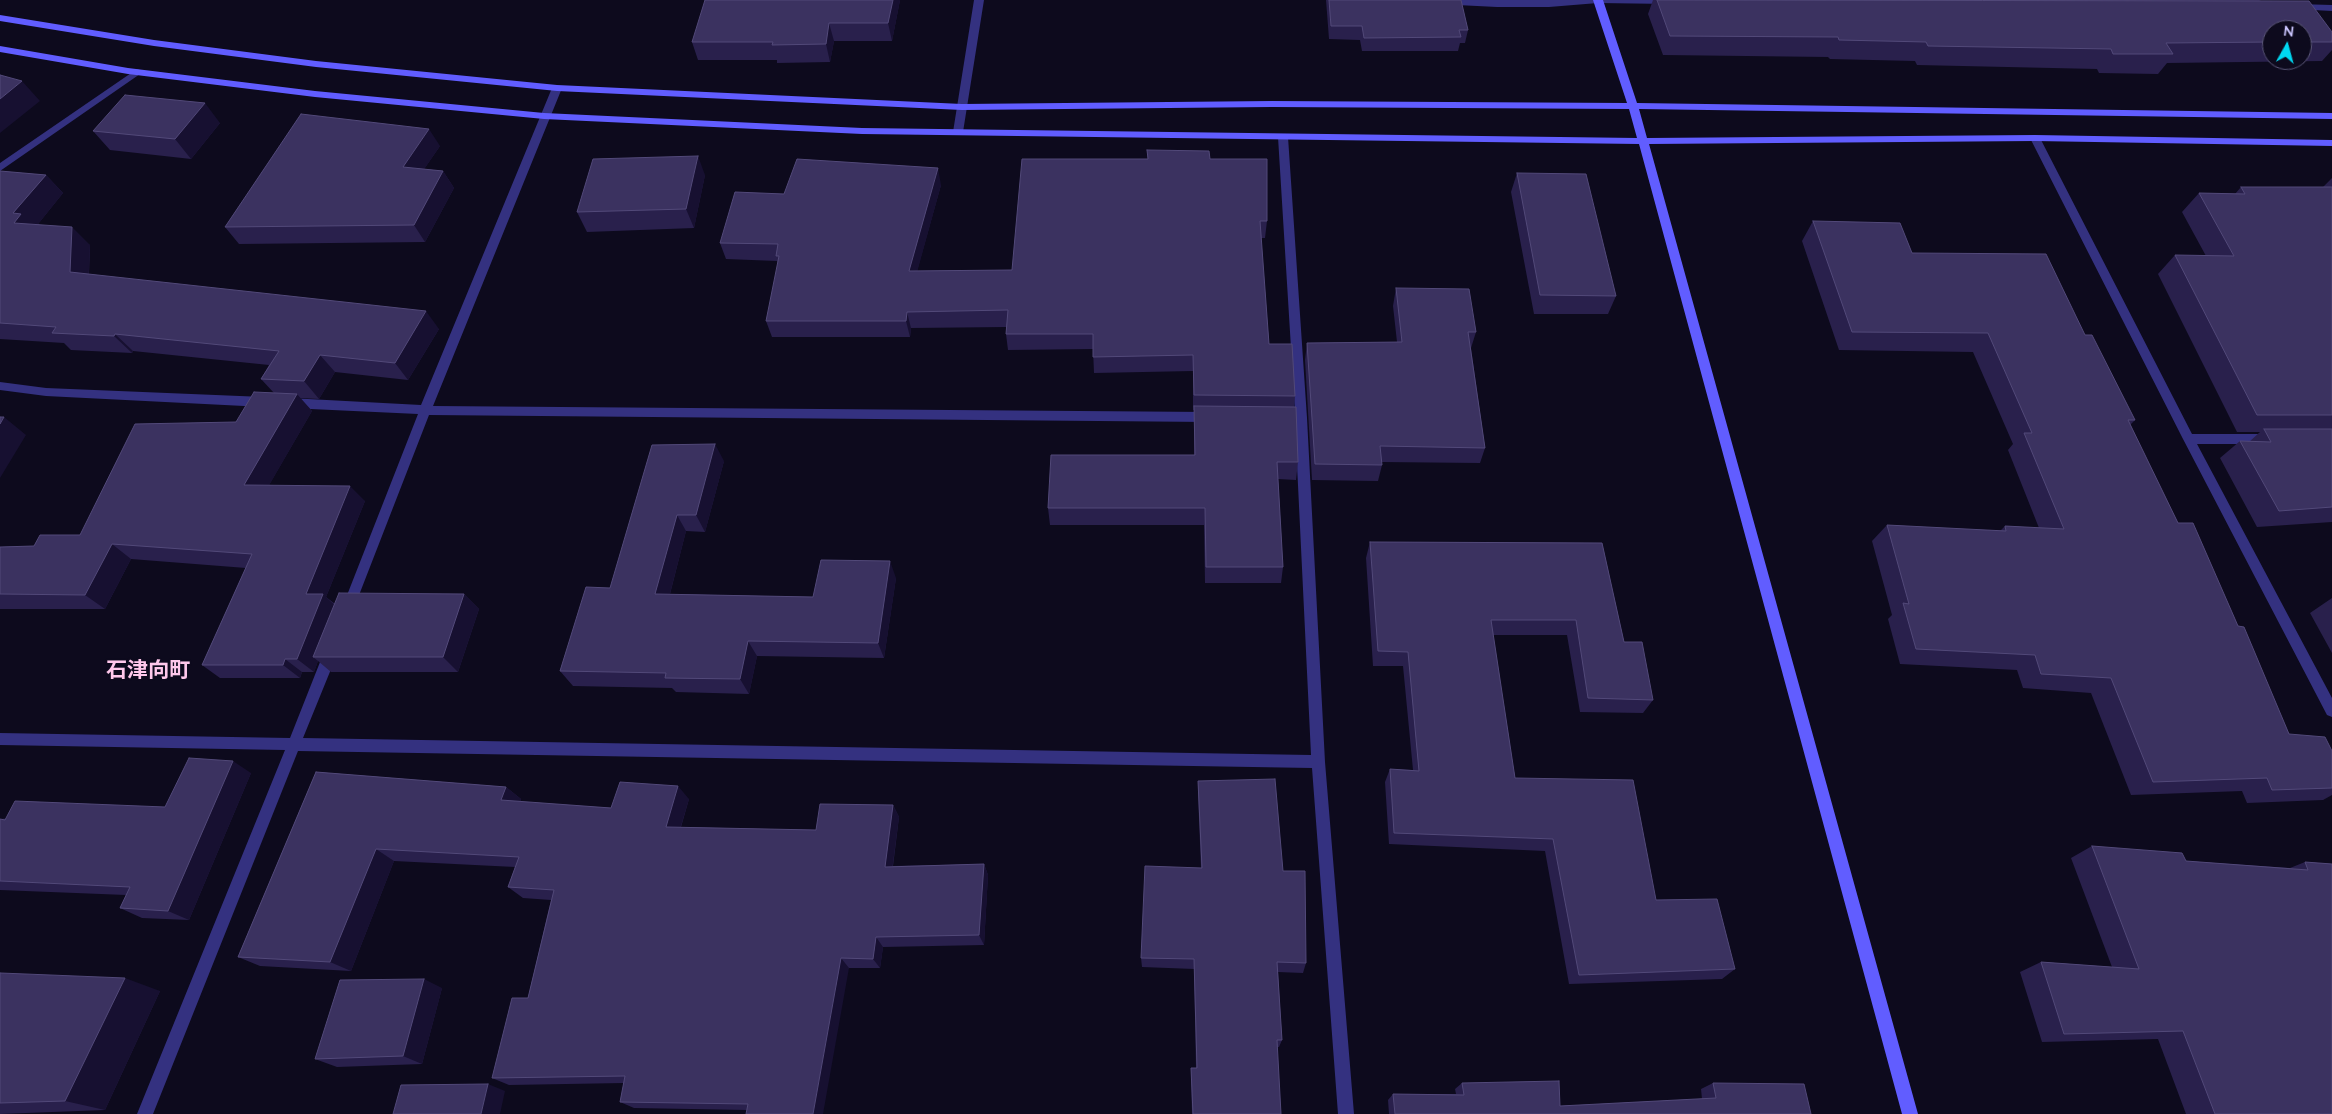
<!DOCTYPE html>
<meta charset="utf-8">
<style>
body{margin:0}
#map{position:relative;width:2332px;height:1114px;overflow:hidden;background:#0d0a1d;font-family:Mulish,sans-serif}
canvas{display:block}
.north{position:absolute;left:2262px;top:20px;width:50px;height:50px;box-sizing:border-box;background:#0d0a1d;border:1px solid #595577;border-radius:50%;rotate:7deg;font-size:14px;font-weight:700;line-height:20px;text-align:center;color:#ccc6ff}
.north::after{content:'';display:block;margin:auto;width:18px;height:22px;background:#00d8f1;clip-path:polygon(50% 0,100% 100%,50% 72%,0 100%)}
</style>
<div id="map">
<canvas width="2332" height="1114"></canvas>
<div class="north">N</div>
</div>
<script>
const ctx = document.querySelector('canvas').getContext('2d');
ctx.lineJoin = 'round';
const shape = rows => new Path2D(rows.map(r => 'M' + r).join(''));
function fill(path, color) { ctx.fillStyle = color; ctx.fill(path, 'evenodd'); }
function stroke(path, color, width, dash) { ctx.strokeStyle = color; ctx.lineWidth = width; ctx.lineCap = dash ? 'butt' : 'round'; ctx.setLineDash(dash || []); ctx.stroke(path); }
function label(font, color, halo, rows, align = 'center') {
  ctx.font = font + ' Mulish,"Noto Sans JP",sans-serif'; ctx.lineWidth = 4; ctx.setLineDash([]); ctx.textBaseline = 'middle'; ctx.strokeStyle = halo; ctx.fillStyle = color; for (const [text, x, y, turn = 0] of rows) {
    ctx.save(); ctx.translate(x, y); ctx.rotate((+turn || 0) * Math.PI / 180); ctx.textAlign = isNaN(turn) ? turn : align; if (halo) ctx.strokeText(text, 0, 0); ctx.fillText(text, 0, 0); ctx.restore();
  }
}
fill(shape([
 [974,0,984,0,963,132,958,135,953,132,974,0],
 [1412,0,1674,0,1675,1,1670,4,1598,3,1549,7,1497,7,1417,3,1412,0],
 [2297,4,2332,5,2332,11,2294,9,2294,5,2297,4],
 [137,69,140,70,140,74,0,171,0,163,137,69],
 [557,85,562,88,433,406,1209,412,1215,417,1209,422,429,415,354,608,353,612,348,614,343,612,342,608,418,414,289,408,283,403,289,398,421,405,552,88,557,85],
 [1283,134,1288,137,1307,418,1325,762,1354,1114,1338,1114,1312,768,298,751,153,1114,137,1114,285,750,0,745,0,733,290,738,324,652,326,648,331,646,336,648,338,652,303,738,1311,755,1295,423,1279,423,1273,418,1279,413,1295,413,1278,137,1283,134],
 [2035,135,2040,138,2192,434,2269,434,2275,439,2269,444,2197,444,2332,698,2332,717,2327,715,2183,439,2030,138,2035,135],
 [0,382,46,388,264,397,270,402,264,407,46,396,0,390,0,382]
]), '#343180');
fill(shape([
 [1593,0,1603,0,1637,103,2332,113,2332,119,1639,109,1647,138,2035,135,2332,140,2332,146,2035,141,1649,144,1918,1114,1902,1114,1639,144,862,134,544,119,315,97,128,74,0,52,0,46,128,68,315,91,544,113,862,128,1637,138,1629,109,1272,107,962,110,557,91,316,67,154,46,0,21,0,15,154,40,316,61,557,85,962,104,1272,101,1627,103,1593,0]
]), '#615dff');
fill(shape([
 [900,0,892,41,834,41,830,62,777,63,777,60,698,60,692,42],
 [1326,0,1461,0,1468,30,1465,43,1460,43,1458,51,1362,51,1360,40,1329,39],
 [1653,0,2259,0,2332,32,2332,50,2322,61,2167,63,2158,74,2099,73,2097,69,1917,65,1915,61,1830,59,1828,57,1663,55,1648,14],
 [2272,30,2302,30,2302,60,2272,60],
 [220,123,191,159,110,150,93,131],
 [440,146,424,169,443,171,454,188,425,242,239,244,225,227],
 [1147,150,1210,159,1267,221,1265,238,1261,238,1269,344,1295,396,1294,407,1298,462,1296,480,1278,479,1283,567,1281,583,1205,583,1204,525,1050,525,1048,508,1194,455,1194,410,1193,410,1193,371,1094,373,1093,349,1008,350,1006,334,1006,327,911,328,910,337,772,337,766,321,778,263,777,261,726,259,720,243,784,194,941,185,917,271,1012,270,1148,159],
 [0,171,46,175,63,193,38,224,90,245,89,274,439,329,408,380,335,372,319,399,300,398,312,411,269,485,365,501,326,597,335,604,464,594,479,609,458,672,331,672,318,661,314,672,302,672,300,678,220,678,202,665,246,568,131,559,105,609,0,609,0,547,34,546,80,535,236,422,274,393,261,379,269,365,133,351,132,353,71,350,64,343,0,339],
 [1517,173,1616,296,1608,314,1534,314,1511,192],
 [705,175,694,228,587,232,577,212],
 [2332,178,2332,522,2257,527,2220,458,2240,441,2249,442,2260,432,2237,432,2158,274,2175,255,2206,256,2182,212,2199,193,2235,194,2241,187,2323,187],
 [1813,221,1912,253,2085,335,2135,420,2130,425,2178,523,2238,626,2289,734,2332,751,2332,795,2323,800,2247,803,2242,791,2131,795,2091,693,2023,688,2017,670,1900,664,1888,619,1892,615,1872,541,1887,525,2000,531,2005,526,2039,528,2008,450,2013,444,1973,352,1839,350,1802,241],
 [1396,288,1476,332,1471,348,1485,448,1480,463,1381,462,1382,465,1378,481,1312,480,1305,360,1307,343,1397,342,1393,306],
 [724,461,705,532,686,531,670,594,813,597,896,578,884,658,757,656,749,694,676,692,672,688,573,686,560,671,610,588],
 [1370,542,1602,543,1624,642,1653,700,1643,713,1580,712,1567,635,1493,635,1515,778,1735,969,1722,979,1569,984,1545,851,1389,844,1385,782,1390,769,1413,770,1403,666,1373,666,1366,558],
 [2332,598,2332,653,2310,613],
 [316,772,506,787,521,799,520,802,611,808,689,799,681,827,816,830,893,805,899,817,893,866,984,864,988,875,984,945,883,947,880,968,849,968,747,1110,634,1108,620,1102,624,1083,509,1085,492,1078,528,998,551,900,523,898,508,887,515,867,394,861,351,971,260,966,238,957],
 [251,773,189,920,142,918,120,908,126,895,0,890,0,819,165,807],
 [1198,781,1283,871,1306,963,1303,973,1278,972,1282,1040,1279,1047,1277,1047,1281,1114,1192,1114,1191,1075,1191,1068,1196,1068,1194,969,1142,967,1141,958,1201,868,1198,794],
 [2092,846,2186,861,2290,868,2305,862,2332,864,2332,1114,2186,1114,2158,1039,2042,1042,2020,972,2041,962,2112,967,2071,858],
 [0,973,160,991,105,1110,0,1114],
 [442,988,422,1064,337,1067,315,1059],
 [1462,1083,1560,1106,1702,1099,1701,1089,1713,1083,1811,1114,1389,1114,1388,1100,1393,1094,1456,1094,1455,1089]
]), '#29204c');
fill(shape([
 [893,0,900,0,892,41,888,23],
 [829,23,834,41,830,62,826,44],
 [22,81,40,101,0,133,0,99],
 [205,103,220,123,191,159,175,139],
 [429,129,440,146,414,184,403,167],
 [698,156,705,175,694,228,686,209],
 [938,168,941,185,913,287,909,271],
 [443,171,454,188,425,242,414,225],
 [46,175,63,193,35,228,14,223,13,213],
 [72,227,90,245,88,290,70,272],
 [426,311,439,329,408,380,395,363],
 [907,312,911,328,910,337,906,321],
 [115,334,133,351,132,353,114,336],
 [320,355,335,372,319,399,304,381],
 [297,394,312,411,260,501,244,485],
 [4,417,26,435,0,478,0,424],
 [715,444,724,461,705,532,696,515],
 [350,486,365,501,326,597,339,609,313,657,318,661,314,672,297,659,306,594],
 [677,515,686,531,666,609,655,594],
 [112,544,131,559,105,609,85,595],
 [890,561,896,578,884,658,878,643],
 [464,594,479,609,458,672,443,657],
 [748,641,757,656,749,694,740,679],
 [285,659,302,672,300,678,283,665],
 [233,761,251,773,189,920,168,911],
 [678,786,689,799,677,839,666,827],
 [506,787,521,799,516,813,501,800],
 [893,805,899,817,891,878,885,867],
 [376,849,394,861,351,971,330,962],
 [984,864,988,875,984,945,979,935],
 [876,937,883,947,880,968,873,959],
 [841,958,849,968,823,1114,813,1114],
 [125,978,160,991,105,1110,65,1101],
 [424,979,442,988,422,1064,403,1056],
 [488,1084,505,1091,500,1114,481,1114]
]), '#171031');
const building = shape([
 [705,0,893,0,888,23,829,23,826,44,772,45,773,42,692,42,705,0],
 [1329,0,1461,0,1468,30,1459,30,1461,37,1364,38,1362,26,1331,26,1329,0],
 [1657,0,2309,1,2332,32,2332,42,2302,42,2302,30,2272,30,2272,42,2166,43,2173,54,2113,54,2111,49,1928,46,1926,42,1839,40,1838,37,1670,36,1657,0],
 [0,75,22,81,0,99,0,75],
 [125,95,205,103,175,139,93,131,125,95],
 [301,114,429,129,403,167,443,171,414,225,225,227,301,114],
 [1147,150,1209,151,1210,159,1267,159,1267,221,1260,221,1269,344,1292,344,1295,396,1194,395,1193,355,1093,357,1093,334,1006,334,1008,310,907,312,906,321,766,321,779,256,776,256,778,244,720,243,735,192,784,194,797,159,938,168,909,271,1012,270,1022,159,1148,159,1147,150],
 [698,156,686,209,577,212,593,159,698,156],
 [0,171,46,175,13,213,21,214,14,223,72,227,70,272,426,311,395,363,320,355,304,381,261,379,279,351,115,334,114,336,52,333,56,327,0,323,0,171],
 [1517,173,1586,174,1616,296,1540,295,1517,173],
 [2241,187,2332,187,2332,415,2257,415,2175,255,2234,256,2199,193,2245,194,2241,187],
 [1813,221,1900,223,1912,253,2046,254,2085,335,2092,335,2135,420,2128,420,2178,523,2193,523,2238,626,2244,627,2289,734,2325,737,2332,751,2332,788,2272,790,2267,778,2153,782,2111,678,2041,674,2035,655,1916,649,1903,603,1909,604,1887,525,2006,531,2005,526,2064,529,2024,433,2032,433,1988,333,1852,332,1813,221],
 [1396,288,1469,289,1476,332,1468,332,1485,448,1380,446,1382,465,1315,464,1307,343,1402,342,1396,288],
 [254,392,297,394,244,485,350,486,306,594,323,594,297,659,285,659,283,665,202,665,252,554,112,544,85,595,0,594,0,547,34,546,40,535,80,535,135,424,236,422,254,392],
 [1194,406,1296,407,1298,462,1277,462,1283,567,1206,567,1205,508,1048,508,1051,455,1195,455,1194,406],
 [0,417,4,417,0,424,0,417],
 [2264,429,2332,429,2332,507,2279,511,2240,441,2271,442,2264,429],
 [715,444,696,515,677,515,655,594,813,597,821,560,890,561,878,643,748,641,740,679,665,678,666,673,560,671,586,587,610,588,652,445,715,444],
 [1370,542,1602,543,1624,642,1642,642,1653,700,1588,698,1576,620,1491,620,1515,778,1633,780,1656,900,1717,899,1735,969,1579,975,1553,839,1394,833,1390,769,1419,771,1408,652,1378,651,1370,542],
 [339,593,464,594,443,657,313,657,339,593],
 [189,758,233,761,168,911,120,908,130,887,0,881,0,819,5,820,15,801,165,807,189,758],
 [316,772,506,787,501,800,611,808,620,782,678,786,666,827,816,830,820,804,893,805,885,867,984,864,979,935,876,937,873,959,841,958,813,1114,746,1114,748,1104,620,1102,625,1076,492,1078,512,998,528,998,554,890,508,887,519,857,376,849,330,962,238,957,316,772],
 [1275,779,1283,871,1305,871,1306,963,1277,962,1282,1040,1277,1040,1281,1114,1193,1114,1191,1068,1197,1068,1194,959,1141,958,1145,866,1202,868,1198,781,1275,779],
 [2092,846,2182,853,2186,861,2308,870,2305,862,2332,864,2332,1114,2215,1114,2183,1031,2064,1034,2041,962,2139,969,2092,846],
 [0,973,125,978,65,1101,0,1103,0,973],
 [424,979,403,1056,315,1059,340,980,424,979],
 [1559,1081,1560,1106,1716,1098,1713,1083,1804,1084,1811,1114,1395,1114,1393,1094,1464,1095,1462,1083,1559,1081],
 [488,1084,481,1114,393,1114,401,1085,488,1084]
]);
fill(building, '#3b3260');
stroke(building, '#524979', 1);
label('bold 21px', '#ffc8eb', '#0d0a1d', [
 ["石津向町",148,671]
]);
</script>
